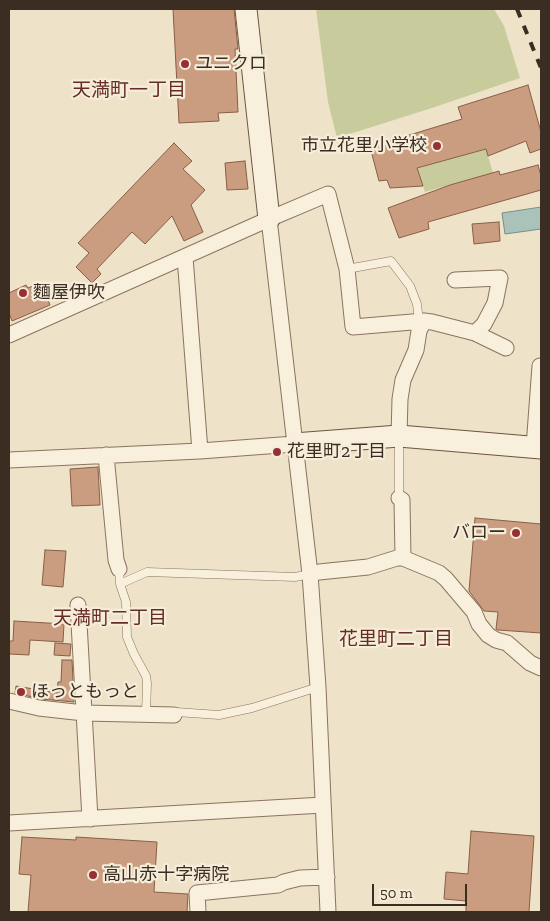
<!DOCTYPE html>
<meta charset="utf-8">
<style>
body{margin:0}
#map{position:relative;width:550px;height:921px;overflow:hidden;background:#eee2c9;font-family:"Zilla Slab",serif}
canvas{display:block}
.frame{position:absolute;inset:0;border:10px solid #3b2d21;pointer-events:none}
.scale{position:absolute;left:372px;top:884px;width:95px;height:22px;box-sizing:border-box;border:2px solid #3b2d21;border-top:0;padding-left:6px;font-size:15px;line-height:18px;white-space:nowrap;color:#3b2d21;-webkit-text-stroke:4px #f5ecd9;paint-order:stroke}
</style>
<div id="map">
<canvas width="550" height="921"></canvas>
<div class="frame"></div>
<div class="scale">50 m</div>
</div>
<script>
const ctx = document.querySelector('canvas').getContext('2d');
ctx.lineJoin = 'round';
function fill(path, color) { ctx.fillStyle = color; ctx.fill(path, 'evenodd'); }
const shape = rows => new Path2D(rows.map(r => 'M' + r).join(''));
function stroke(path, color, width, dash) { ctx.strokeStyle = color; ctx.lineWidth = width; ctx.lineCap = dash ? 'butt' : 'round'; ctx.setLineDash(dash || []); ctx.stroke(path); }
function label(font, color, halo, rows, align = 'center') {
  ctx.font = font + ' "Zilla Slab","Noto Sans JP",serif'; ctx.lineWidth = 4.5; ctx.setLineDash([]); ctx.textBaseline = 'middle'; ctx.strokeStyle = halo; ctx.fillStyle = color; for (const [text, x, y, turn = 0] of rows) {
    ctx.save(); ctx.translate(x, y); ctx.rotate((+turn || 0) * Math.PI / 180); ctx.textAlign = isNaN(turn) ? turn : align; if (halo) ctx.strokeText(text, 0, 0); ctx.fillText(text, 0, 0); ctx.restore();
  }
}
fill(shape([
 [316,9,494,9,504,26,520,78,435,107,337,138,328,102],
 [486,149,493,173,425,192,417,168]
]), '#c8cc9d');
const water = shape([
 [541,207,541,229,505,234,502,213,541,207]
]);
fill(water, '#aac2ba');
stroke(water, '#709188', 1);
const building = shape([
 [173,9,234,9,238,49,235,49,238,112,218,113,219,121,179,123,173,9],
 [528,85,541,132,541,149,530,153,526,141,488,156,486,149,417,168,423,186,390,188,387,180,379,181,370,147,462,119,458,107,528,85],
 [174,143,192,161,183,169,205,190,191,205,203,232,184,241,172,216,145,244,132,232,97,269,101,274,92,283,76,267,89,253,78,243,174,143],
 [245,161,248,189,227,190,225,163,245,161],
 [538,165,541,176,541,190,428,222,429,229,399,238,388,208,450,185,499,171,500,175,538,165],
 [499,222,500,241,474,244,472,224,499,222],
 [41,283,50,305,12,321,9,313,9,293,26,285,28,288,41,283],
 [98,467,100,505,72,506,70,469,98,467],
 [475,518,541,524,541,633,498,630,496,629,498,612,484,611,469,591,475,518],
 [45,550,66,551,63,587,42,585,45,550],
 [14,621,64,624,63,642,30,640,29,655,9,654,9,641,13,641,14,621],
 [55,643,71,644,70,656,54,655,55,643],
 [62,660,72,660,74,702,41,699,15,693,16,686,57,693,58,682,61,682,62,660],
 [471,831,534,836,529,912,466,912,466,901,444,899,446,872,468,874,471,831],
 [22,837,76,840,76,837,157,842,154,892,188,894,187,912,28,912,31,875,19,874,22,837]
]);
fill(building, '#ca9d80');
stroke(building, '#885e44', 1);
const lane = shape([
 [347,269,391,261,410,286,417,304,419,322],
 [399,438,399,498],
 [119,569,120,584,126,602,127,637,134,654,146,676,147,683,146,714],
 [120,584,147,572,295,577,310,574],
 [174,715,176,712,219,715,252,708,318,687]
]);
const street = shape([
 [269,219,310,574,318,687,328,912],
 [185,257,200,451],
 [455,280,500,278,495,303,484,324,475,333],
 [424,321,432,322,475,333,506,348],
 [9,335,269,219,328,194,347,269,353,327,424,321,419,331,416,350,403,380,400,399,399,436],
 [534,447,540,366],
 [106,455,116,560,119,569],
 [9,460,200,451,294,444],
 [399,498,402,500,403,558,439,573,446,579,474,612,479,624,488,635,496,640,507,643,530,663,541,668],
 [310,574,319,572,368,567,397,558,403,558],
 [78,605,90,819],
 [9,701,39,708,84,713,174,715],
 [9,823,323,805],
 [198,912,197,893,278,885,284,882,300,878,327,877]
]);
const secondary = shape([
 [246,9,269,219],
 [294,444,399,436,541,448]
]);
stroke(lane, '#8a745e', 9);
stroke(street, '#8a745e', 17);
stroke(secondary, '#6c5541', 23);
stroke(lane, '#f8efdc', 8);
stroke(street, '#f8efdc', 15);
stroke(secondary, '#f8efdc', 21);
stroke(shape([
 [517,9,541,68]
]), '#3b2d21', 4, [9, 9]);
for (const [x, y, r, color] of [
 [185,64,5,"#973033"],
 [437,146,5,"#973033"],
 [23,293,5,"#973033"],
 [277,452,5,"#973033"],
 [516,533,5,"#973033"],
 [21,692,5,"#973033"],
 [93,875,5,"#973033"]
]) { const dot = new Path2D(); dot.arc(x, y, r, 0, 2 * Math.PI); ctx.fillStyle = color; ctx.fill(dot); stroke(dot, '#f5ecd9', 2); }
label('18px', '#3b2d21', '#f5ecd9', [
 ["ユニクロ",195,64],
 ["市立花里小学校",427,146,"right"],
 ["麵屋伊吹",33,293],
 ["花里町2丁目",287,452],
 ["バロー",506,533,"right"],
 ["ほっともっと",31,692],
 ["高山赤十字病院",103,875]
], 'left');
label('19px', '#662e22', '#f5ecd9', [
 ["天満町一丁目",129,91],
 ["天満町二丁目",110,619],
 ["花里町二丁目",396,640]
]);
</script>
